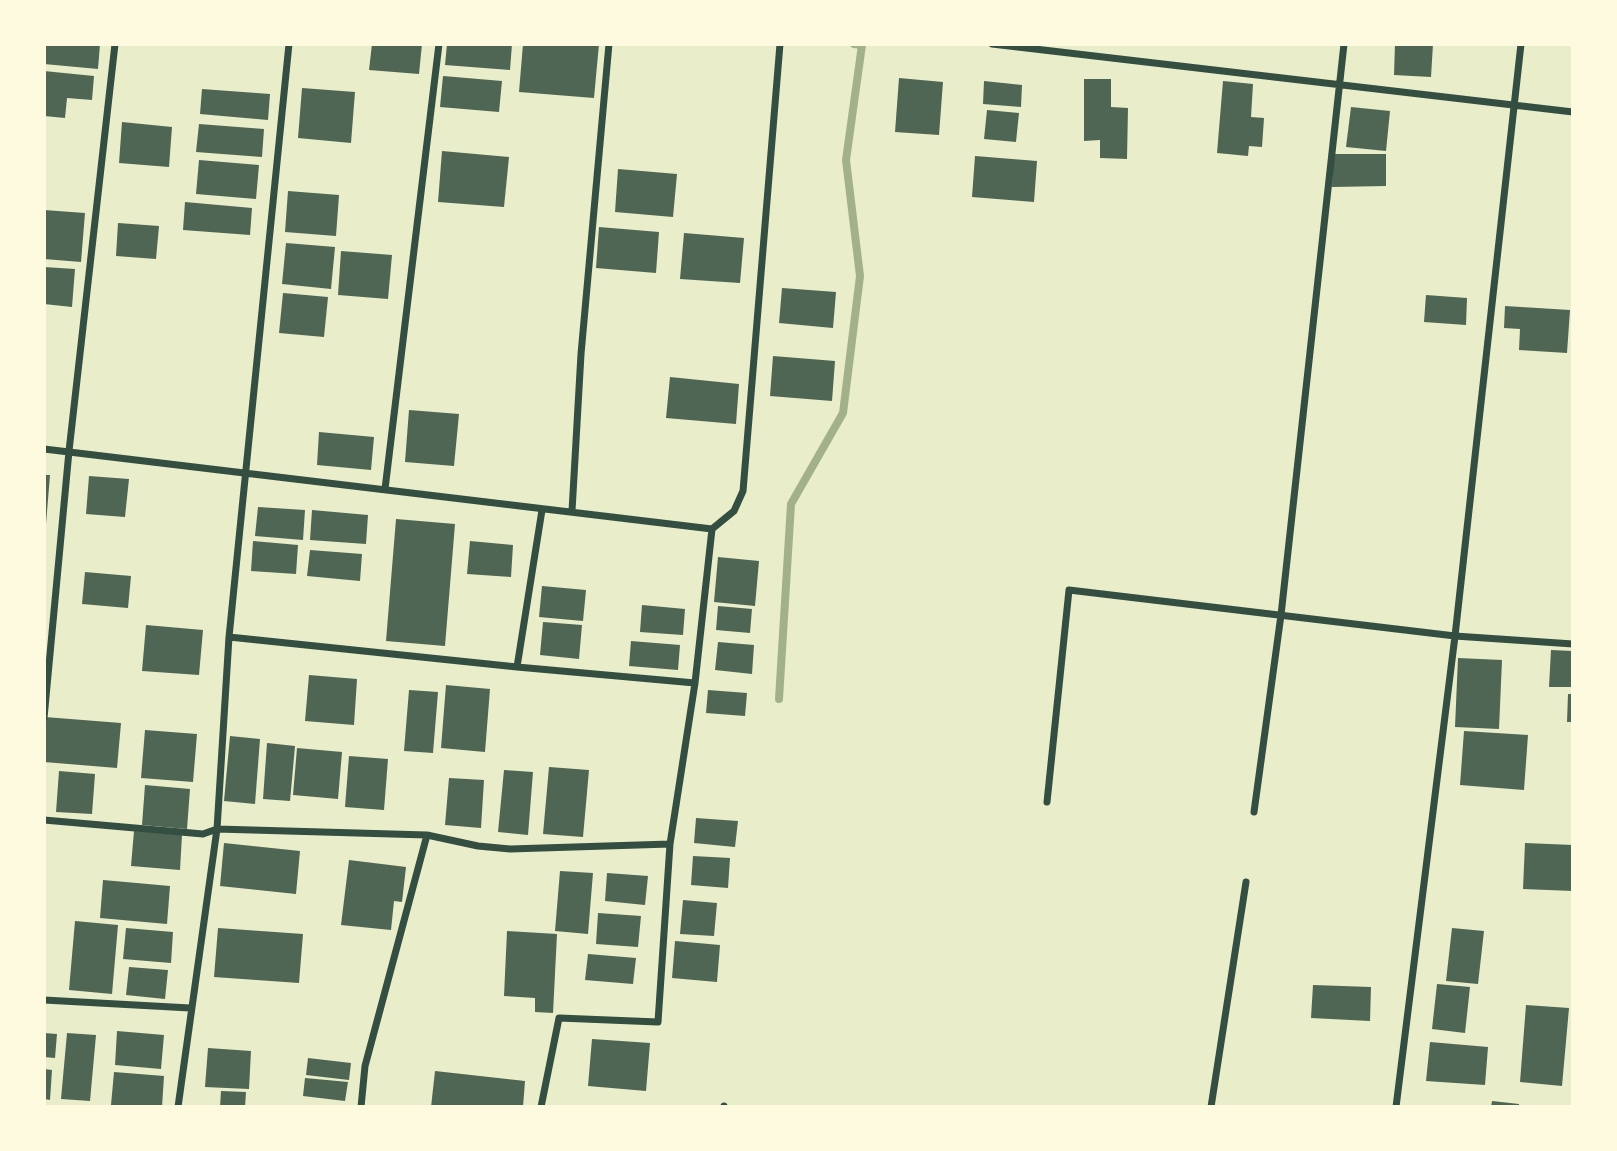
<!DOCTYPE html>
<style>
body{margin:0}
#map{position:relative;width:1617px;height:1151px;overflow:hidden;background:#e9edc9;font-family:Quicksand,sans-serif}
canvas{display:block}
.frame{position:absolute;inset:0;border:46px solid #fefae0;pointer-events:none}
</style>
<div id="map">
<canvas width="1617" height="1151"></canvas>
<div class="frame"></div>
</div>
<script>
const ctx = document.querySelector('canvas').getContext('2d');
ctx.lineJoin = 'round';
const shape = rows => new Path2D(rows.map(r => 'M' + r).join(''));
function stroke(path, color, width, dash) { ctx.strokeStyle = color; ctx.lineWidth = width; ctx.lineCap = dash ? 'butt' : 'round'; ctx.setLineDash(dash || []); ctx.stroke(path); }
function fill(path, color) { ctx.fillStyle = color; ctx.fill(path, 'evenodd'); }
stroke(shape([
 [779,699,791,504,843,413,860,276,846,160,862,45,854,44]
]), '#a3b18a', 8);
fill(shape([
 [44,44,100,44,98,69,44,64],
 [372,44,422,44,419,74,369,70],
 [447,44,512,44,510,70,445,65],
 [523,44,599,44,594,98,519,92],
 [1395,44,1433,44,1431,77,1394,75],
 [44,71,94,76,92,100,67,98,65,118,44,116],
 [443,76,502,81,499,112,440,107],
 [899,78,943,82,939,135,895,132],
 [1084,79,1111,79,1111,107,1128,108,1127,159,1100,158,1100,140,1084,141],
 [984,81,1022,85,1021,107,983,104],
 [1223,81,1253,84,1251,117,1264,118,1262,147,1249,146,1248,156,1217,153],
 [302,88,355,92,351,143,298,138],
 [202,89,270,94,268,120,200,114],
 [1351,107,1390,111,1386,151,1346,147],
 [987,110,1019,113,1016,142,984,139],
 [122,122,172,127,169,167,119,163],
 [199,124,264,129,262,157,196,152],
 [442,151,509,157,504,207,438,202],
 [1333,154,1386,154,1386,186,1332,187],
 [975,156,1037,161,1034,202,972,197],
 [199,160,259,165,256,199,196,194],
 [618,169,677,174,673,217,615,212],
 [288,191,339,195,336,236,285,232],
 [185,202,252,208,250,235,183,230],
 [44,210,85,213,81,262,44,259],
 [118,223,159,226,156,259,116,256],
 [599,227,659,232,656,273,596,268],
 [684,233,744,238,740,283,680,279],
 [286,243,335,247,331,289,282,284],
 [341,251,392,255,388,299,338,295],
 [44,267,75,269,72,307,44,304],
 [782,288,836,292,833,328,779,323],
 [283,293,328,297,324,337,279,333],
 [1426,295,1467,298,1466,325,1424,322],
 [1505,306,1570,310,1567,353,1519,350,1520,329,1504,328],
 [773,356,835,361,832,401,770,396],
 [670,377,739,384,736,424,666,418],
 [409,410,459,414,454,466,405,462],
 [319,432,374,437,371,470,317,465],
 [44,475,50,475,46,524,44,524],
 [89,476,129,479,125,517,86,514],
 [258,507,305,510,303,540,255,536],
 [312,510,368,515,366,544,310,540],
 [396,519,455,524,445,646,386,641],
 [253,541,298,545,296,574,251,571],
 [470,541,513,545,511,577,467,574],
 [310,550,362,554,360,581,307,576],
 [718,557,759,561,755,606,714,602],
 [85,572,131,576,128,608,82,604],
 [542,586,586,590,583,621,539,617],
 [642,605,685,609,683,635,640,632],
 [718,606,752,609,750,633,716,630],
 [543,622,582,625,579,659,540,655],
 [146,625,203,630,199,675,142,671],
 [631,641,680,645,678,670,629,666],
 [718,642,754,645,752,674,715,670],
 [1551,650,1573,651,1573,687,1549,687],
 [1458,658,1502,660,1499,729,1455,727],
 [309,675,357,679,354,725,305,721],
 [446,685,490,689,485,752,441,748],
 [409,690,438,692,433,753,404,751],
 [708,690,747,693,745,716,706,713],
 [1568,694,1573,694,1573,722,1567,722],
 [45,717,121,723,117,768,44,762],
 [145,730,197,734,193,782,141,778],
 [1464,731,1528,735,1524,790,1460,785],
 [230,736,260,739,255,804,224,801],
 [267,743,295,746,290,801,263,799],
 [297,748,342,752,338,799,293,795],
 [349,756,388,759,384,810,345,807],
 [549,767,589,770,583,837,543,834],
 [504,770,533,772,528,835,498,832],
 [59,771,95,774,92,814,56,812],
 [449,778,484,780,481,828,445,825],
 [145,785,190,789,187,829,142,825],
 [696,818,738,821,735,847,694,843],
 [134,831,182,835,180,870,131,866],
 [224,843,300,851,296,894,220,886],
 [1525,843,1573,845,1573,891,1523,889],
 [693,856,730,858,728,888,691,885],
 [349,860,406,867,402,902,394,901,391,930,341,925],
 [560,871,593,873,588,934,555,931],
 [607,873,648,876,645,905,605,901],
 [103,880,170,886,167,924,100,918],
 [683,900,717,903,714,936,680,934],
 [598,913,641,916,638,947,596,944],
 [75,921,118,925,112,994,69,990],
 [126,928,173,932,171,963,123,959],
 [218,928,303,934,299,983,214,977],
 [1452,928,1484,931,1478,984,1446,981],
 [507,931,557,934,553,1013,535,1012,535,998,504,996],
 [675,941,720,945,717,982,672,978],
 [588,954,636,958,633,984,585,980],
 [129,967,168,970,165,999,126,995],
 [1437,984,1470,987,1465,1033,1432,1029],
 [1313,985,1371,987,1370,1021,1311,1018],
 [1526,1005,1569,1008,1562,1086,1520,1082],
 [117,1031,164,1035,161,1069,115,1065],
 [44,1033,57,1034,55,1058,44,1057],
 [67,1033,96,1035,90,1101,61,1099],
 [592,1039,650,1043,646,1091,588,1086],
 [1430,1042,1488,1047,1485,1085,1426,1081],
 [208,1048,251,1051,249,1089,205,1087],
 [308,1058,351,1063,349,1080,306,1075],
 [44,1069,52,1070,50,1100,44,1099],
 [435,1071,525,1081,523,1107,431,1107],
 [114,1072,164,1076,162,1107,111,1105],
 [305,1078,348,1082,345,1101,303,1096],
 [221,1091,246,1092,245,1107,220,1107],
 [1492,1101,1519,1104,1519,1107,1491,1107]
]), '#4f6655');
stroke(shape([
 [992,44,1573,112],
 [44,449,712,529],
 [385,489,439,44],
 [542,510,517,667,695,683],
 [572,511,581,354,609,44],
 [229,637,517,667],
 [44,718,69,451,115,44],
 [1047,802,1069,590,1455,636,1573,644],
 [1254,812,1281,615,1344,44],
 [44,820,203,834,217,829,427,835,478,846,510,849,670,844],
 [44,1000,190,1008],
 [178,1107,217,829,229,637,289,44],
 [361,1107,365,1066,427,835],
 [541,1107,559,1018,658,1022,670,844,695,683,712,529,734,511,743,491,780,44],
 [724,1107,724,1106],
 [1211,1107,1246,882],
 [1396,1107,1455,636,1521,44]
]), '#344e41', 7);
</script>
